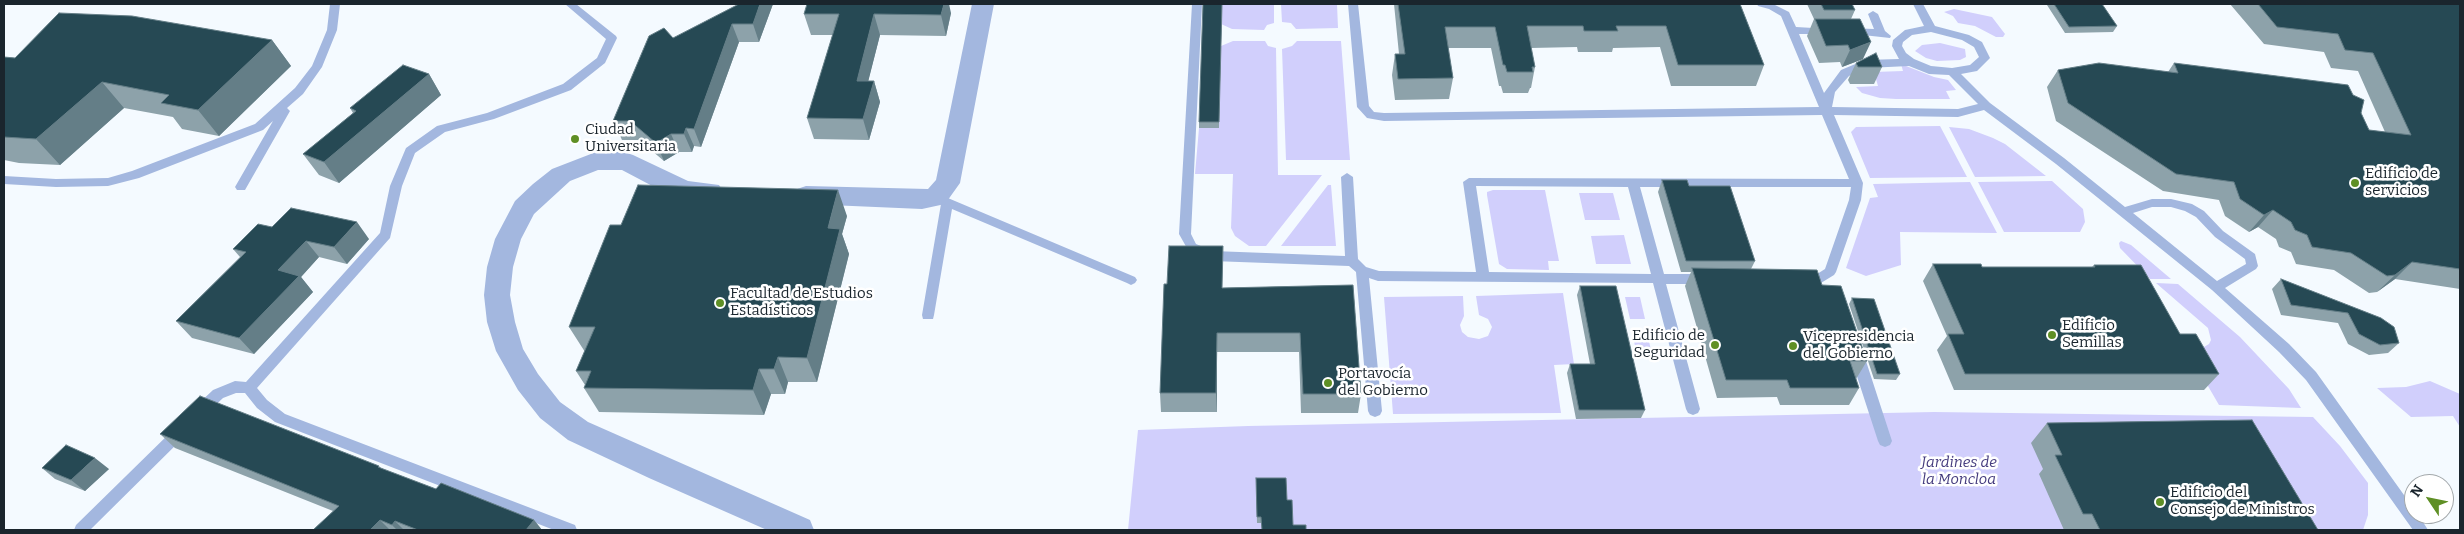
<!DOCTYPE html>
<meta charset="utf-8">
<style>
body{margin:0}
#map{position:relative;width:2464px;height:534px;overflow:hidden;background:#f4faff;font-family:Bitter,serif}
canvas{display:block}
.frame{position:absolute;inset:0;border:5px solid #1a252d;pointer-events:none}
.north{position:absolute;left:2404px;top:474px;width:50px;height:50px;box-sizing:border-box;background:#fff;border:1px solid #a3a8ab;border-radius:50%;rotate:304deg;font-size:14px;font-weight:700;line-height:20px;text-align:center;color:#1a252d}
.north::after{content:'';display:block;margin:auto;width:18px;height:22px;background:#5f8f25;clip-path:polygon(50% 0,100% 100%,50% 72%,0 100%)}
</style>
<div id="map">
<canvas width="2464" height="534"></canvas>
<div class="frame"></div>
<div class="north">N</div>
</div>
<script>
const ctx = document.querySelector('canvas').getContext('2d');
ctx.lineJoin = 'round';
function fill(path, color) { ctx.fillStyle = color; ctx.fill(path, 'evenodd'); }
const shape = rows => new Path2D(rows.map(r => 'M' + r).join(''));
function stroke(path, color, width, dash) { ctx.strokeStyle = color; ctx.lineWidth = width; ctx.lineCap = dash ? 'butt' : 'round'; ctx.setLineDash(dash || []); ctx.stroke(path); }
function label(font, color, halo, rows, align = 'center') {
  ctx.font = font + ' Bitter,serif'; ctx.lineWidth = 5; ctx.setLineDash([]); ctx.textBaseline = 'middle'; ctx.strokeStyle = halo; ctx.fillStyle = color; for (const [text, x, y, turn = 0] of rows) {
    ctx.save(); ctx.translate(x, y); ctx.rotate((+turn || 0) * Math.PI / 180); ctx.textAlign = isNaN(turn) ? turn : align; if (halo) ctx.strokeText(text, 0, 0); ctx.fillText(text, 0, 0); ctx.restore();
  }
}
fill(shape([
 [1222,4,1274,4,1274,23,1267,25,1264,30,1232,29,1221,24],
 [1281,4,1337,4,1338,28,1296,29,1291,23,1282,22],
 [1954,9,1992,17,2005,34,2003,37,1996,37,1975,26,1958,23,1953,16,1944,12],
 [1233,41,1265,41,1268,46,1276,48,1278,175,1322,175,1266,246,1249,246,1235,236,1231,228,1233,174,1195,174,1199,128,1219,128,1221,46],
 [1297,41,1341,41,1350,160,1286,160,1282,49,1292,46],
 [1940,43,1965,49,1966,57,1960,60,1937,61,1926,58,1915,51,1922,45],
 [1901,64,1934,77,1948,80,1956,90,1946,91,1950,99,1896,99,1880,98,1862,93,1856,87,1878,86,1874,72,1903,71],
 [1940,126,1967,177,1870,178,1851,132,1856,127],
 [1949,127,1969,129,1993,138,2005,144,2046,176,1975,177],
 [2052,181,2083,209,2085,222,2080,232,2004,232,1978,182],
 [1970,182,1997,233,1900,232,1901,265,1866,276,1846,268,1870,198,1878,197,1873,184],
 [1328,185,1331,185,1336,246,1281,246],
 [1493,190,1545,190,1559,261,1548,261,1549,270,1507,269,1499,264,1487,195,1487,192],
 [1579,193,1613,193,1620,220,1585,220],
 [1624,235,1631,264,1596,264,1591,236],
 [2121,241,2131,245,2171,279,2150,279,2120,248,2119,243],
 [2156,283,2178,284,2240,337,2289,389,2301,408,2219,405,2187,350,2199,350,2209,344,2211,340,2208,328],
 [1563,293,1574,364,1554,365,1561,413,1393,414,1384,297,1463,296,1464,316,1460,325,1462,332,1468,337,1479,339,1488,336,1492,327,1488,319,1479,315,1476,296],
 [1625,297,1640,297,1645,319,1630,319],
 [1632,332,1647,332,1652,355,1637,355],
 [2430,381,2460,394,2460,427,2453,416,2411,417,2377,388,2406,387],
 [1934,412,2313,417,2340,446,2368,483,2368,515,2363,530,1128,530,1138,430,1248,426]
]), '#d1cffc');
fill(shape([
 [330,4,340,4,337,30,322,67,303,94,287,108,290,111,245,190,237,190,235,187,273,121,263,130,139,178,108,186,56,187,4,184,4,176,56,179,108,178,132,171,255,124,295,88,312,66,327,30,330,4],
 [565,4,576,4,616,36,617,38,605,63,571,90,494,119,445,132,415,153,402,186,390,238,257,388,267,400,285,414,575,525,577,530,554,530,275,422,257,408,245,393,236,393,223,398,205,415,200,417,195,415,193,411,195,407,213,390,235,381,246,382,380,233,390,186,406,148,437,126,487,113,563,84,597,58,606,39,565,4],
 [1192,4,1202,4,1191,234,1196,244,1213,251,1345,256,1341,177,1347,173,1353,177,1358,259,1366,267,1379,271,1476,272,1463,182,1469,178,1849,179,1822,115,1384,121,1367,118,1357,107,1348,4,1358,4,1369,106,1374,112,1384,113,1819,107,1781,16,1769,9,1758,6,1757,4,1773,4,1789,12,1796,27,1831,29,1831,33,1827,34,1799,34,1824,93,1841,70,1865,60,1899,59,1892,46,1893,40,1905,30,1924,26,1913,4,1923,4,1935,26,1969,35,1982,42,1990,58,1977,71,1961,74,1990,103,2064,158,2125,207,2152,199,2171,199,2192,204,2204,211,2223,231,2255,254,2258,266,2256,269,2225,288,2289,344,2316,372,2414,509,2414,514,2418,514,2428,530,2413,530,2306,380,2279,352,2212,290,2056,164,1984,110,1958,117,1834,115,1863,183,1861,200,1836,272,1834,275,1816,286,1803,286,1799,284,1797,281,1799,278,1814,276,1825,269,1849,200,1851,187,1640,187,1664,274,1703,274,1707,276,1709,279,1707,282,1703,284,1666,284,1700,409,1698,413,1693,415,1688,413,1686,409,1653,283,1378,281,1369,278,1382,411,1380,415,1375,417,1370,415,1368,411,1356,272,1349,266,1212,261,1188,250,1179,234,1192,4],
 [1931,32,1962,40,1974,47,1979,57,1970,65,1952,68,1931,66,1914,59,1906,53,1902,46,1903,42,1912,35,1931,32],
 [1909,66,1929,74,1949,75,1978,104,1958,109,1832,107,1835,92,1849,76,1867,68,1909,66],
 [1476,186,1628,187,1651,274,1489,272,1476,186],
 [2152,207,2171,207,2185,211,2196,217,2215,237,2245,259,2246,264,2217,281,2133,213,2152,207],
 [1873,11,1878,14,1885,31,1891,36,1890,38,1845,33,1845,29,1849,28,1874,29,1868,14,1873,11],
 [936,193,1135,277,1137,280,1135,283,1131,285,1127,283,952,209,934,315,933,319,923,319,922,315,941,204,932,200,930,197,936,193],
 [1857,350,1862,351,1864,355,1892,441,1890,445,1885,447,1880,445,1878,441,1850,355,1852,351,1857,350],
 [181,425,186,427,188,431,186,435,90,530,74,530,76,525,176,427,181,425]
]), '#a3b7df');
fill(shape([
 [972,4,994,4,960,183,945,204,922,209,806,204,797,201,793,195,797,189,806,186,928,189,936,180,972,4],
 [596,152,624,152,633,155,688,181,719,185,723,191,719,197,710,200,687,199,658,189,622,170,598,170,570,181,534,214,521,239,513,267,510,295,515,322,523,349,538,374,560,402,588,422,810,520,814,530,767,530,649,478,568,440,540,418,518,390,496,351,487,322,484,295,487,267,495,239,515,201,533,184,552,169,596,152]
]), '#a3b7df');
fill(shape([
 [773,4,759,42,739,42,701,147,694,146,692,152,679,152,664,161,639,140,622,140,613,121,673,38],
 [1222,4,1219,128,1199,128,1199,122],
 [1394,4,1740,4,1764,65,1756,86,1671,86,1660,47,1613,48,1612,52,1578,52,1577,47,1531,48,1535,67,1531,88,1530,88,1528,93,1503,93,1501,86,1499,86,1491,48,1448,48,1453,78,1449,99,1395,100,1392,75,1395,54,1399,54],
 [1807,4,1852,4,1855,10,1851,19,1863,59,1842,67,1840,62,1819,63,1807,36,1814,19],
 [2048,4,2102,4,2117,26,2113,32,2065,33,2047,5],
 [2230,4,2460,4,2460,289,2395,279,2377,292,2369,293,2334,270,2296,264,2291,252,2279,247,2276,239,2258,227,2249,232,2225,216,2219,200,2163,191,2056,121,2047,87,2058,70,2168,72,2174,63,2361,113,2369,130,2385,132,2358,71,2331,68,2324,52,2264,44],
 [951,13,946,36,880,35,868,81,874,81,880,102,869,140,814,139,807,118,833,35,811,35,804,14],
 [272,40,291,66,219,136,182,129,173,117,124,108,60,165,19,163,4,160,4,57,15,58],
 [1856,63,1882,67,1874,84,1850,84,1848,80],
 [429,74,441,95,339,183,319,175,303,154,353,113,350,108],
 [1662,180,1689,186,1755,261,1751,269,1822,285,1867,361,1856,379,1859,388,1849,405,1780,405,1777,397,1717,398,1685,286,1691,272,1681,272,1658,192],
 [847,216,842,234,849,254,817,382,788,382,785,394,771,394,764,415,599,412,584,388,585,385,576,371,585,352,569,327],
 [272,227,369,239,347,264,319,257,301,277,313,292,254,354,192,338,176,321,240,257,233,249],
 [1933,264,1982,267,2092,267,2094,265,2180,334,2219,374,2204,390,1954,390,1937,350,1947,336,1923,281],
 [2281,279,2381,318,2399,343,2388,353,2369,355,2348,344,2338,323,2281,315,2272,289],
 [1353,285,1361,394,1358,413,1301,413,1299,352,1217,352,1217,412,1161,412,1160,393,1223,288],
 [1580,286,1645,410,1641,418,1576,419,1567,373,1570,364,1590,364,1577,295],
 [1852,298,1900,374,1896,380,1874,379,1849,304],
 [2047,423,2318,530,2064,530,2039,474,2043,469,2031,443],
 [160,434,379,466,382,469,436,489,534,520,542,530,313,530,333,511,175,448],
 [42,468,109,469,85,491,55,479],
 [1256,484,1287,500,1293,525,1306,530,1261,523,1257,523]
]), '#8da2aa');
fill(shape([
 [760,4,773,4,759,42,753,24],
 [944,4,949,4,951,13,946,36,941,15],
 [874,14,880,35,863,102,857,81],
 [732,24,739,42,701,147,694,129],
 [272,40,291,66,219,136,198,110],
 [1871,42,1863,59,1842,67,1850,50],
 [429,74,441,95,339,183,324,162],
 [874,81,880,102,869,140,863,119],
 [102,82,124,108,60,165,36,139],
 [686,128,694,146,692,152,684,134],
 [671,134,679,152,664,161,656,143],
 [838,190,847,216,842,234,849,254,817,382,807,358,828,228],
 [2273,210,2258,227,2249,232,2264,215],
 [357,222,369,239,347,264,334,247],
 [306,241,319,257,301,277,313,292,254,354,239,338,278,270],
 [2412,262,2395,279,2377,292,2395,275],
 [1217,333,1217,412,1216,393],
 [778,357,788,382,785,394,774,369],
 [759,369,771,394,764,415,753,390],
 [95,458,109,469,85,491,71,480],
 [380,520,390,530,370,530],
 [534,520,542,530,526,530],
 [395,521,404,530,397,530,392,525]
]), '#647e87');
const building = shape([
 [739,4,760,4,753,24,732,24,694,129,686,128,684,134,671,134,656,143,630,121,613,121,649,36,664,28,673,38,739,4],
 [807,4,944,4,941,15,874,14,857,81,874,81,863,119,807,118,839,14,804,14,807,4],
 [1203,4,1222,4,1219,122,1199,122,1203,4],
 [1398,4,1740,4,1764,65,1678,65,1666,26,1616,26,1618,31,1584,31,1583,26,1527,26,1535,67,1532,67,1533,72,1507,72,1505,65,1503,65,1495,27,1445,27,1453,78,1398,79,1395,54,1405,54,1398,4],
 [1821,4,1852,4,1855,10,1824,10,1821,4],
 [2054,4,2102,4,2117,26,2069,27,2054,4],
 [2258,4,2460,4,2460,269,2412,262,2395,275,2387,276,2351,253,2312,247,2307,235,2295,230,2291,222,2273,210,2264,215,2240,199,2234,182,2176,174,2068,103,2058,70,2099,63,2178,73,2174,63,2348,85,2353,95,2364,100,2361,113,2369,130,2411,135,2373,53,2345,50,2338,34,2277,27,2258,4],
 [59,13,132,16,272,40,198,110,161,103,169,95,102,82,36,139,4,137,4,57,15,58,59,13],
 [1815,19,1860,19,1871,42,1850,50,1848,45,1826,46,1815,19],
 [1876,53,1882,67,1858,67,1856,63,1876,53],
 [403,65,429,74,324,162,303,154,356,111,350,108,403,65],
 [1662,180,1687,180,1689,186,1730,186,1755,261,1686,261,1662,180],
 [638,185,838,190,828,228,840,229,807,358,778,357,774,369,759,369,753,390,584,388,591,371,576,371,595,327,569,327,610,225,621,225,638,185],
 [291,208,357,222,334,247,306,241,278,270,299,276,239,338,176,321,246,252,233,249,258,224,272,227,291,208],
 [1169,246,1223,246,1222,288,1353,285,1361,394,1303,394,1300,333,1217,333,1216,393,1160,393,1164,284,1167,284,1169,246],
 [1933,264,1981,264,1982,267,2095,267,2094,265,2141,265,2180,334,2196,334,2219,374,1965,374,1948,334,1964,334,1933,264],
 [1692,268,1817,270,1822,285,1841,286,1867,361,1850,361,1859,388,1790,388,1787,380,1726,380,1692,268],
 [2281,279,2381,318,2394,327,2399,343,2380,345,2359,334,2348,313,2291,305,2281,279],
 [1580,286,1616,286,1645,410,1579,410,1570,364,1595,364,1580,286],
 [1852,298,1874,299,1900,374,1877,374,1852,298],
 [200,396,379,466,378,467,436,489,441,483,534,520,526,530,418,530,395,521,392,525,380,520,370,530,313,530,339,506,160,434,200,396],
 [2252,420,2318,530,2100,530,2092,514,2083,514,2055,455,2062,455,2047,423,2252,420],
 [66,445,95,458,71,480,42,468,66,445],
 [1256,478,1286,478,1287,500,1292,500,1293,525,1306,525,1306,530,1262,530,1261,517,1257,517,1256,478]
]);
fill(building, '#264954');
stroke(building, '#647e87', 1);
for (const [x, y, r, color] of [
 [575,139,5,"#5f8f25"],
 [2355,183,5,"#5f8f25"],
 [720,303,5,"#5f8f25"],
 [2052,335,5,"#5f8f25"],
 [1715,345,5,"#5f8f25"],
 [1793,346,5,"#5f8f25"],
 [1328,383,5,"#5f8f25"],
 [2160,502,5,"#5f8f25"]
]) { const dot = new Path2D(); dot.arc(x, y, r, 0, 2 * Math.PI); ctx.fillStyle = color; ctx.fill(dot); stroke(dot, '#fff', 2); }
label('15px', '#1a252d', '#fff', [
 ["Ciudad",585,130],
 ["Universitaria",585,147],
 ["Edificio de",2365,174],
 ["servicios",2365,191],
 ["Facultad de Estudios",730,294],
 ["Estadísticos",730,311],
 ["Edificio",2062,326],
 ["Semillas",2062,343],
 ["Edificio de",1705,336,"right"],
 ["Seguridad",1705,353,"right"],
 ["Vicepresidencia",1803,337],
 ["del Gobierno",1803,354],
 ["Portavocía",1338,374],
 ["del Gobierno",1338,391],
 ["Edificio del",2170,493],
 ["Consejo de Ministros",2170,510]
], 'left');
label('italic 15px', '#453c7e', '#fff', [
 ["Jardines de",1959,463],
 ["la Moncloa",1959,480]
]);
</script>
